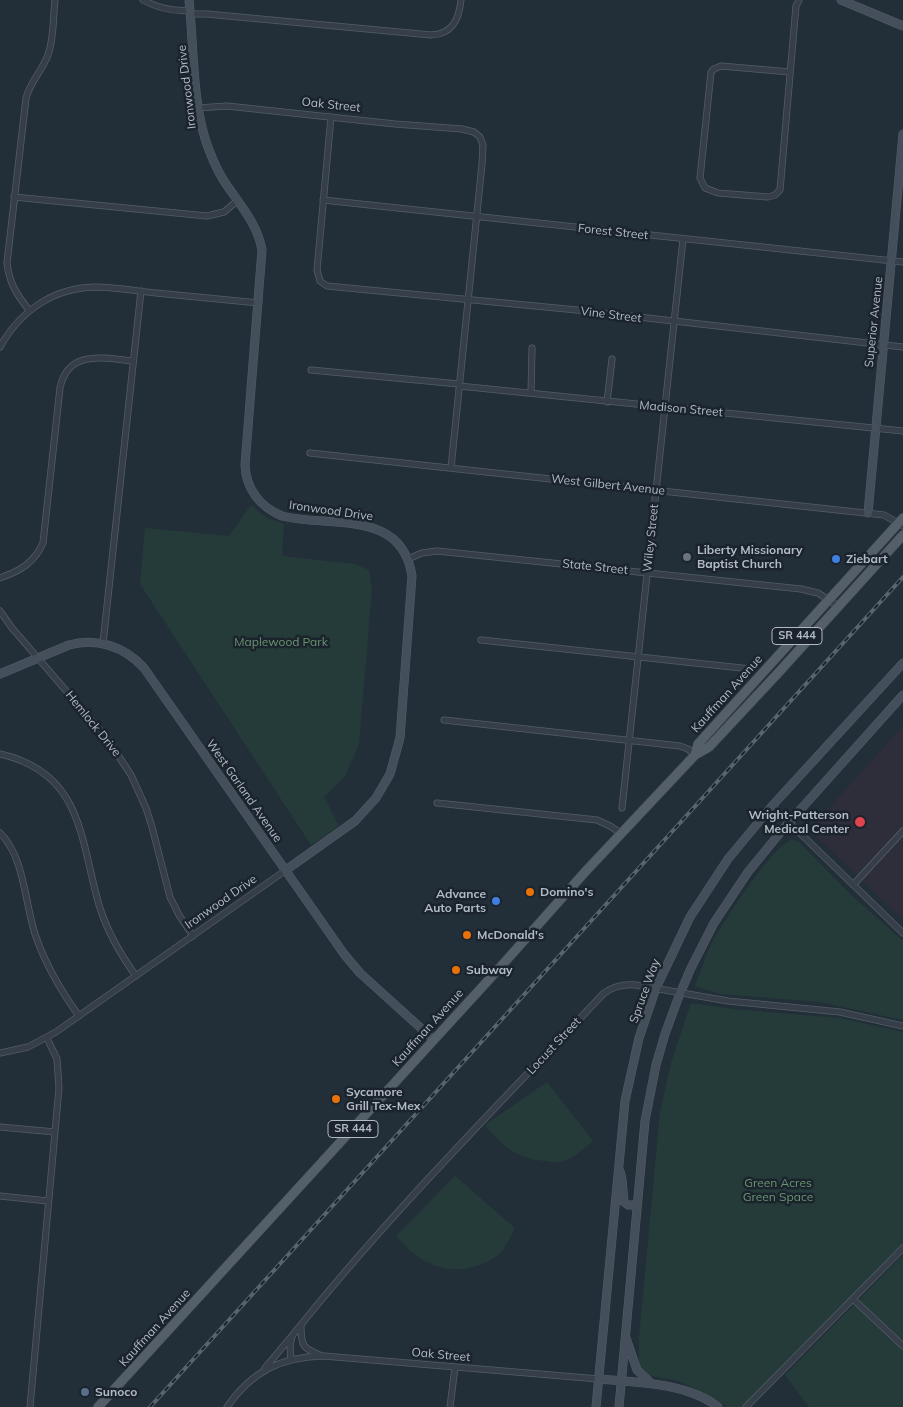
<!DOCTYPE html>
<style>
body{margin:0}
canvas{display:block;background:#222e38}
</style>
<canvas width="903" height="1407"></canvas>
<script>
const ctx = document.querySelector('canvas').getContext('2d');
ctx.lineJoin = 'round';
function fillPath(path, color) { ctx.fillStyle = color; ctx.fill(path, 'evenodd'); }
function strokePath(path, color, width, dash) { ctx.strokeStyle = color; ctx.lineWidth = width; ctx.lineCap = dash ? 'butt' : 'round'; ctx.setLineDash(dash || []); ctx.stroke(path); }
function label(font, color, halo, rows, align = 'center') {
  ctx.font = font + ' Mulish,sans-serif'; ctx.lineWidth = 5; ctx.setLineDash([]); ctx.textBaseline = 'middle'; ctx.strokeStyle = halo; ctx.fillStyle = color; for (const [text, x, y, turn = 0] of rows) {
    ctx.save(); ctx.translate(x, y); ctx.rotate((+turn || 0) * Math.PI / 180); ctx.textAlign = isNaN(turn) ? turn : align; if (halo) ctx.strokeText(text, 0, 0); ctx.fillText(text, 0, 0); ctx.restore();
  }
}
fillPath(new Path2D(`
 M 903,726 L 903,920 L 816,836 L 815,826 L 819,819 Z`), '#2e2d3a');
fillPath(new Path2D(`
 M 251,505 L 267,518 L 284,524 L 282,556 L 355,564 L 369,570 L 372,589 L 359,744 L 345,776 L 324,797 L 339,826 L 311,845 L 140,584 L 145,528 L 229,536 Z
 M 792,840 L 798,841 L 851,895 L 903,941 L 903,1020 L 820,1002 L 720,994 L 695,986 C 701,972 705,956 712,943 C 723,923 773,844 792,840 Z
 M 691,1003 L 733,1009 L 840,1018 L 903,1032 L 903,1243 L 742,1407 L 727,1407 L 715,1399 L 679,1381 L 646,1375 L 641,1371 L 639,1365 L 639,1338 L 660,1112 L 671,1063 Z
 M 547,1082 L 593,1141 C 584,1149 573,1158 561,1162 C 556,1163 550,1162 546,1161 C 517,1159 502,1146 485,1125 Z
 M 455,1176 L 515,1228 C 510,1236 506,1248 499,1254 C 475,1274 440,1274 416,1255 C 408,1250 402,1242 396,1236 Z
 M 903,1255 L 903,1407 L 809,1407 L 785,1375 Z`), '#253b3a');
const street = new Path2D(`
 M 143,0 C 158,8 172,12 190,10
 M 190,14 L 207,14 L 431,35 C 452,34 459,20 461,0
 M 790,72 L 721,66 L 714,69 L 711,72 L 700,178 L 705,188 L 718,193 L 768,197 L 775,195 L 780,190 L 796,6 L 799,0
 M 198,108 L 227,106 L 395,124 L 462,129 L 474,132 L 480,137 L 483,145 L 482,164 L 451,468
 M 331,117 L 317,270 L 320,281 L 327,286 L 577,310 L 903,347
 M 14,197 L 207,216 L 224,212 L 238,200
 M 323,200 L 903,262
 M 29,310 C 17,295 9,283 7,263 L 26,98 C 30,82 42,71 48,55 C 54,38 53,18 55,0
 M 0,347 C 20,311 53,288 95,287 C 115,287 136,291 156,293 C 190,296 225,300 259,303
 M 311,370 L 459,384
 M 459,386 L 903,431
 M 531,393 L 532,348
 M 607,402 L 612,359
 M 310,453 L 884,515 L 903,526
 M 408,559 L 422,553 L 437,551 L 801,589 L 818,593 L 838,606
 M 0,578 C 20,571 34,563 43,543 L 60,388 C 68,349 104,358 133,361
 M 0,611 L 12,628 L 106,737 L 131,775 L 146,808 L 152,827 L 170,897 L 179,915 L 193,936
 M 481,640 L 751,669
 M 103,643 L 141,291
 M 444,720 L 680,746 L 688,749 L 695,755
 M 0,754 C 83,773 80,839 99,905 C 107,931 120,954 136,976
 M 437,803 L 597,820 L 610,826 L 622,834
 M 772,806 L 903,933
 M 622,808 L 683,239
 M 0,833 C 24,856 25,903 35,934 C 45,964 61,991 79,1016
 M 853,885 L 903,831
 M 0,1053 L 28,1047 L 56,1032 L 286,870
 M 0,1127 L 55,1132
 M 0,1196 L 48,1201
 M 853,1299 L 903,1346
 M 301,1326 C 301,1347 303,1348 322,1356
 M 291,1359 L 290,1346 L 292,1336 C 388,1215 498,1106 603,994 C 613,986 623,984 636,985 L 728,1001 L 840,1012 L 903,1026
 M 265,1368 L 291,1337
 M 30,1407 L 59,1088 L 57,1059 L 47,1038
 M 227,1407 C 252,1371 281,1357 324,1356 L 599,1379
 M 450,1407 L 455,1367
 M 746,1407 L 903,1248`);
const secondary = new Path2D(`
 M 189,0 C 194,47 192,107 209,150 C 214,163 220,176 228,187 C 242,207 258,226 262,250 L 245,465 C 246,489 260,507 282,516 C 329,528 402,508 412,576 L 400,738 L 390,774 L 376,798 L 355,821 L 286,870
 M 841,0 L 903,26
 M 868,513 L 903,134
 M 0,674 L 69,645 C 97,637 125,647 144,668 L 344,954 L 360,973 L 434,1040
 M 620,1171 L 622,1179 L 624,1202 L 628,1205 L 637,1205
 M 626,1338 L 637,1370 L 651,1383
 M 599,1379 C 636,1382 688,1383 718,1407
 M 596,1407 L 625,1101 L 639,1038 L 656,988 L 690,917 L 728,859 L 772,806 L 903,663
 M 619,1407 L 645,1121 L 656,1065 L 665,1034 L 679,996 L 691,968 L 714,923 L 748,872 L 784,828 L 903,695`);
const primary = new Path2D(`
 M 695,755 L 698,744 L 903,518
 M 98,1407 L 495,973 L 585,872 L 695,755 L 709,747 L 779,672 L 903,535`);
strokePath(street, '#545d66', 7);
strokePath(secondary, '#545d66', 9);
strokePath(primary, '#424b55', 10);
strokePath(street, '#363f49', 5.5);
strokePath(secondary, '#444f5b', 8);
strokePath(primary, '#545f69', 9);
const rail = new Path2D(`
 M 150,1407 L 903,577`);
strokePath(rail, '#586470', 4);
strokePath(rail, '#1b242d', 2, [5.5]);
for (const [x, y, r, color] of [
 [687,557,5,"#6b7280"],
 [836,559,5,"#3f7fe0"],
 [860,822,6,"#e0444e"],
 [530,892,5,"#e8710a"],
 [496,901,5,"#3f7fe0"],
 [467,935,5,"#e8710a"],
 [456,970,5,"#e8710a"],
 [336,1099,5,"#e8710a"],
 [85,1392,5,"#5c6f8a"]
]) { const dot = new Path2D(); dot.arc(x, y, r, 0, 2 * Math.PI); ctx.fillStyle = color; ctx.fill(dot); strokePath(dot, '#1b242d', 2); }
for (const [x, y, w] of [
 [797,636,50],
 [353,1129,50]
]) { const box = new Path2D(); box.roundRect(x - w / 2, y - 8.5, w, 17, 4); ctx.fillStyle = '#1b242d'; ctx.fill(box); strokePath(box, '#b1bac5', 1); }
label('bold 11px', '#b1bac5', null, [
 ["SR 444",797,636],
 ["SR 444",353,1129]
]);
label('12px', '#b1bac5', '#1b242d', [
 ["Ironwood Drive",187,87,-97],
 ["Oak Street",331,105,6],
 ["Forest Street",613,232,6],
 ["Vine Street",611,315,7],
 ["Superior Avenue",874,322,-84],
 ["Madison Street",681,409,5],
 ["West Gilbert Avenue",608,485,6],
 ["Ironwood Drive",331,511,8],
 ["Wiley Street",651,538,-84],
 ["State Street",595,567,6],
 ["Kauffman Avenue",727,694,-48],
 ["Hemlock Drive",93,724,51],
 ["West Garland Avenue",244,791,55],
 ["Ironwood Drive",221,902,-35],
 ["Spruce Way",645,991,-70],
 ["Kauffman Avenue",428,1028,-48],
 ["Locust Street",554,1046,-47],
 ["Kauffman Avenue",155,1328,-48],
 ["Oak Street",441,1355,5]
]);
label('bold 12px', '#b1bac5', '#1b242d', [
 ["Liberty Missionary",697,550],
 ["Baptist Church",697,564],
 ["Ziebart",846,559],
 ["Wright-Patterson",849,815,"right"],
 ["Medical Center",849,829,"right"],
 ["Domino's",540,892],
 ["Advance",486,894,"right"],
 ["Auto Parts",486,908,"right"],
 ["McDonald's",477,935],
 ["Subway",466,970],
 ["Sycamore",346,1092],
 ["Grill Tex-Mex",346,1106],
 ["Sunoco",95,1392]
], 'left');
label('12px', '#69946f', '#1b242d', [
 ["Maplewood Park",281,642],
 ["Green Acres",778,1183],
 ["Green Space",778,1197]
]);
</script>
